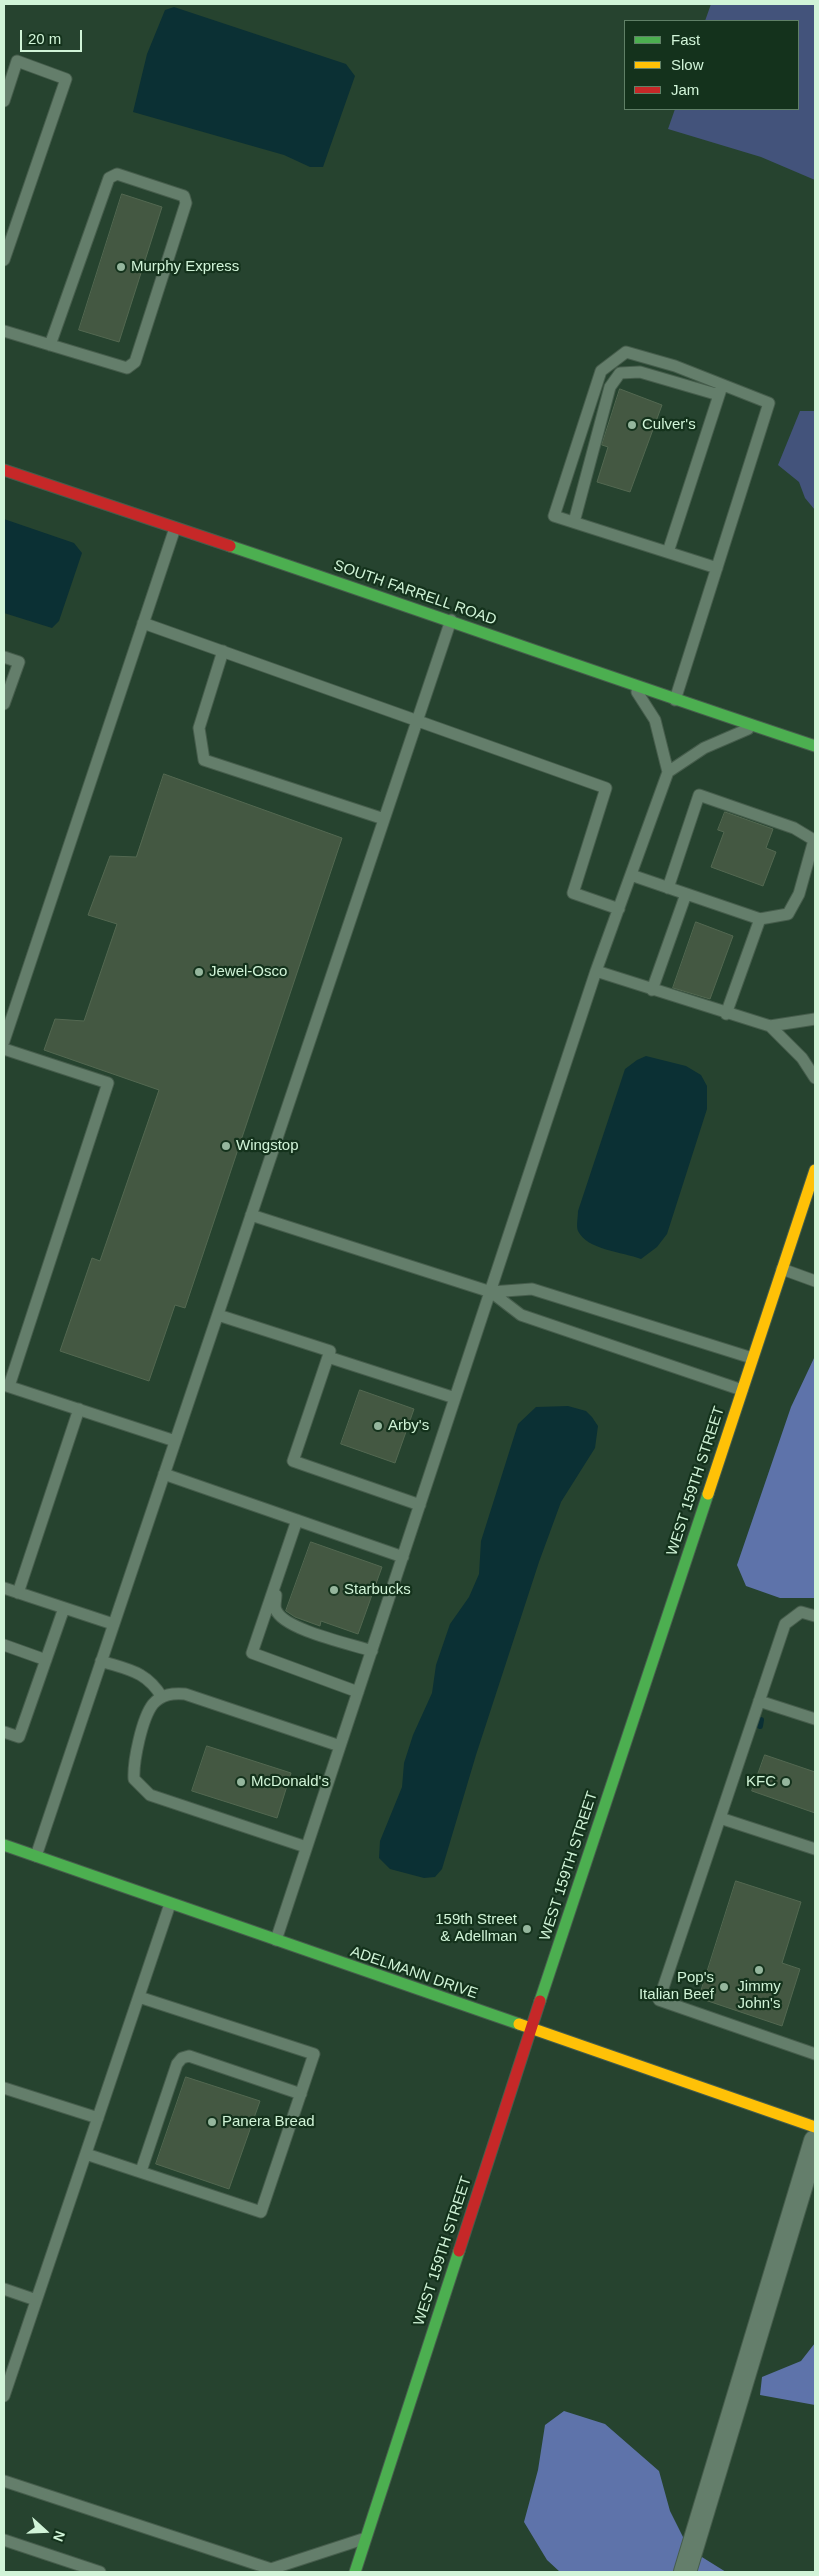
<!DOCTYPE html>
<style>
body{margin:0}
#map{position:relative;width:819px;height:2576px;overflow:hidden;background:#26432f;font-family:Helvetica,sans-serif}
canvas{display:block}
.frame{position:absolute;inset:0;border:5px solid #d1f4d8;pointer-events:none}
.legend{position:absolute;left:624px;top:20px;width:175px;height:90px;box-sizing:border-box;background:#14321c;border:1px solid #608067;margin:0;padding:6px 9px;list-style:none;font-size:15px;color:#d1f4d8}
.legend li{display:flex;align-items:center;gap:10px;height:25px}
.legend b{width:25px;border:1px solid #608067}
.north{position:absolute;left:20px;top:2506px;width:50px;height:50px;-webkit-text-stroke:4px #14321c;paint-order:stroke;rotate:110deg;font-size:14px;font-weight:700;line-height:20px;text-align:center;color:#d1f4d8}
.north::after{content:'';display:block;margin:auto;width:18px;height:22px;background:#d1f4d8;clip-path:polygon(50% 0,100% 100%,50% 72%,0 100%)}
.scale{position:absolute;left:20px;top:30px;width:62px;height:22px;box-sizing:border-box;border:2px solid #d1f4d8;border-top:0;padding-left:6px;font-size:15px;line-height:18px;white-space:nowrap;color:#d1f4d8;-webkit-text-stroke:4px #14321c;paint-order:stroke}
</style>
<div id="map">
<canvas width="819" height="2576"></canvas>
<div class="frame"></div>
<ul class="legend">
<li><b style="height:6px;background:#4caf50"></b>Fast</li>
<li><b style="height:6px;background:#ffc107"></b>Slow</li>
<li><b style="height:6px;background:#c62828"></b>Jam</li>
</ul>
<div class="north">N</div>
<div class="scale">20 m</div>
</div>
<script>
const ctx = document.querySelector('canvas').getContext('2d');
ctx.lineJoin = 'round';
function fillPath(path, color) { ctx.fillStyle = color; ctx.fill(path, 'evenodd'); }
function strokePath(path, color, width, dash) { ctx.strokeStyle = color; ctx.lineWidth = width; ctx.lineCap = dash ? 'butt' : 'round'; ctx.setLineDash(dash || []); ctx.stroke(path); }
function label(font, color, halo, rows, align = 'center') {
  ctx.font = font + ' Helvetica,sans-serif'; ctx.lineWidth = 4.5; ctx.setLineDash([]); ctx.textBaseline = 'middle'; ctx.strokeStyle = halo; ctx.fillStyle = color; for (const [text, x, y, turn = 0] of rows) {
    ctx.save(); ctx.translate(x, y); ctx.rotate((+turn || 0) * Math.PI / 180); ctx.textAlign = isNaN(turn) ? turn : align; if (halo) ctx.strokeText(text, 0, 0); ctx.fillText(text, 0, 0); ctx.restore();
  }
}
fillPath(new Path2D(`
 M 711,4 L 815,4 L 815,180 L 761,157 L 668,129 L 675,109 L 798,109 L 798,21 L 705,21 Z
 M 800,411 L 815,411 L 815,510 L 805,498 L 799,482 L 778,465 Z`), '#43537b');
fillPath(new Path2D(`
 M 815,1356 L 815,1598 L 780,1598 L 746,1586 L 737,1565 L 791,1407 Z
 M 815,2343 L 815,2405 L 760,2395 L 762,2377 L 801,2361 Z
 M 564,2411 L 605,2424 L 659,2471 L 670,2511 L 689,2549 L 726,2572 L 560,2572 L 547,2560 L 524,2522 L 538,2470 L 545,2425 Z`), '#5e73aa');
fillPath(new Path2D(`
 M 174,7 L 346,64 L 355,76 L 323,167 L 310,167 L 284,155 L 133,112 L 147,54 L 165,10 Z
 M 4,519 L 74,543 L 82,553 L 59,621 L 52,628 L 4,613 Z
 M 646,1056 L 686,1066 L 701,1075 L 707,1086 L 707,1109 L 667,1234 L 657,1247 L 641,1259 C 623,1252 587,1250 578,1231 C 576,1226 578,1217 578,1211 L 625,1069 L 637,1060 Z
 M 568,1406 L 586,1411 L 592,1417 L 598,1426 L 595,1448 L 561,1502 L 539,1562 L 476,1755 L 442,1869 L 435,1877 L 424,1878 L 390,1869 L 379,1858 L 380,1841 L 402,1787 L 404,1763 L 413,1735 L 432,1693 L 436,1665 L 450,1624 L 469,1597 L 479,1574 L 481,1541 L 518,1424 L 536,1407 Z`), '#0b3034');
strokePath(new Path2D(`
 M 760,1726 L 761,1720`), '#0b3034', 6);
const building = new Path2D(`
 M 122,194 L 162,207 L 119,342 L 79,330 Z
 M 620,389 L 662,405 L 630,492 L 597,482 L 608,447 L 602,445 Z
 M 164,774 L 342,838 L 185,1308 L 175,1305 L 149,1381 L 60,1351 L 92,1258 L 100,1261 L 159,1090 L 44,1050 L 55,1019 L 84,1021 L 117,924 L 88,915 L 110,856 L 136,857 Z
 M 725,812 L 773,829 L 766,848 L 776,852 L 763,886 L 711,867 L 724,832 L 718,830 Z
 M 696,922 L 733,936 L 710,999 L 673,988 Z
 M 360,1390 L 414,1409 L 395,1463 L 341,1444 Z
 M 311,1542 L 382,1567 L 358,1634 L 321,1621 L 320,1626 L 295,1617 L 286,1611 Z
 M 207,1746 L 291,1773 L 277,1818 L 192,1791 Z
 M 765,1755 L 815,1772 L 815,1813 L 752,1791 Z
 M 736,1881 L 801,1902 L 782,1963 L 800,1969 L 782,2026 L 699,1998 Z
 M 186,2077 L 260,2101 L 229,2189 L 156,2164 Z`);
fillPath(building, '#445842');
strokePath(building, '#536851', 1);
const lane = new Path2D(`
 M 4,101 L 17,61 L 66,79 L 4,260
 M 4,331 L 127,368 L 135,362 L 186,203 L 184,196 L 117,174 L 109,178 L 50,345
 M 574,522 L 610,387 L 620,373 L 640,372 L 719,395
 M 668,552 L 721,389
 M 143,623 L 606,788 L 573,893 L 619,909
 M 223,651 L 199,728 L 204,760 L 384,819
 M 4,657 L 19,662 L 4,704
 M 675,700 L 769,403 L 675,366 L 626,352 L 601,371 L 554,516 L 717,568
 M 668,772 L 704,748 L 748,729
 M 631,875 L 760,919 L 726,1014
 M 668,888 L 699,795 L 794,828 L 814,840 L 799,894 L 788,914 L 760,919
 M 596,971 L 770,1026 L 815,1019
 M 652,990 L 686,894
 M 770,1026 L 802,1058 L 815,1078
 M 4,1041 L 175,528
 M 4,1049 L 108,1083 L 9,1386
 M 251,1215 L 491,1292 L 521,1315 L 742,1390
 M 782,1269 L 815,1281
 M 491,1292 L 532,1289 L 752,1358
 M 218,1315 L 330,1351 L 293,1461 L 420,1505
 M 328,1357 L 455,1398
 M 4,1385 L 175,1441
 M 164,1474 L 403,1557
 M 297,1520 L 252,1653 L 358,1692
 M 4,1588 L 113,1624
 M 18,1593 L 79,1409
 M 276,1595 C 276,1600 274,1606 276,1610 C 284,1630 351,1644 372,1651
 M 815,1616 L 801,1612 L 785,1624 L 659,2000 L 815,2054
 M 4,1645 L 46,1660
 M 101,1661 C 129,1670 146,1671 162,1697
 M 759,1701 L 815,1719
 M 4,1732 L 19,1737 L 64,1608
 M 720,1818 L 815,1849
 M 306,1847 L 150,1795 L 134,1779 C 133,1761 142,1718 153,1704 C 162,1694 173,1693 185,1694 L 340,1746
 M 36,1856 L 451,620
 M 276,1940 L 596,971 L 668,772 L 655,720 L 637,692
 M 4,2088 L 98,2118
 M 86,2154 L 261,2212 L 314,2054 L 139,1997
 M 141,2171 L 177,2064 L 182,2058 L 189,2056 L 301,2094
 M 4,2289 L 36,2300
 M 4,2396 L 170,1904
 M 4,2481 L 271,2569 L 363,2539
 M 4,2540 L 100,2572`);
const street = new Path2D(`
 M 685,2572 L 815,2141`);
const fast = new Path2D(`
 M 230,546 C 426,612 619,681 815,746
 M 4,1845 L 519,2024
 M 540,2001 L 708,1494
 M 355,2572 L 459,2251`);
const slow = new Path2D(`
 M 708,1494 L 815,1170
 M 519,2024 L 815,2127`);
const jam = new Path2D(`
 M 4,470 L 230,546
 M 459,2251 L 540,2001`);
strokePath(lane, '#465d4c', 13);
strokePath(street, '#465d4c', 24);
strokePath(fast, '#465d4c', 13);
strokePath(slow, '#465d4c', 13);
strokePath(jam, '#465d4c', 13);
strokePath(lane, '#647e6b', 11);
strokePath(street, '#647e6b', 22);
strokePath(fast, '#4caf50', 11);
strokePath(slow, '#ffc107', 11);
strokePath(jam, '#c62828', 11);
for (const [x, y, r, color] of [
 [121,267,5,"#95b69d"],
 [632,425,5,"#95b69d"],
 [199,972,5,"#95b69d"],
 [226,1146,5,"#95b69d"],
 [378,1426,5,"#95b69d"],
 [334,1590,5,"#95b69d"],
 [241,1782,5,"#95b69d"],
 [786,1782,5,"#95b69d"],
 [527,1929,5,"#95b69d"],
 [759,1970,5,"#95b69d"],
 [724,1987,5,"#95b69d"],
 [212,2122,5,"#95b69d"]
]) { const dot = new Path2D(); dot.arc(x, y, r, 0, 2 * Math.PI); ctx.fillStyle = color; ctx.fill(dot); strokePath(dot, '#14321c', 2); }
label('15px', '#d1f4d8', '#14321c', [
 ["Murphy Express",131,267],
 ["Culver's",642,425],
 ["Jewel-Osco",209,972],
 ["Wingstop",236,1146],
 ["Arby's",388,1426],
 ["Starbucks",344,1590],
 ["McDonald's",251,1782],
 ["KFC",776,1782,"right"],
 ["159th Street",517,1920,"right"],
 ["& Adellman",517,1937,"right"],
 ["Pop's",714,1978,"right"],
 ["Italian Beef",714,1995,"right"],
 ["Jimmy",759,1987,"center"],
 ["John's",759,2004,"center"],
 ["Panera Bread",222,2122]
], 'left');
label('15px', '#d1f4d8', '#14321c', [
 ["SOUTH FARRELL ROAD",415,593,19],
 ["WEST 159TH STREET",696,1481,-72],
 ["WEST 159TH STREET",569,1866,-72],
 ["ADELMANN DRIVE",414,1973,19],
 ["WEST 159TH STREET",443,2251,-72]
]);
</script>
